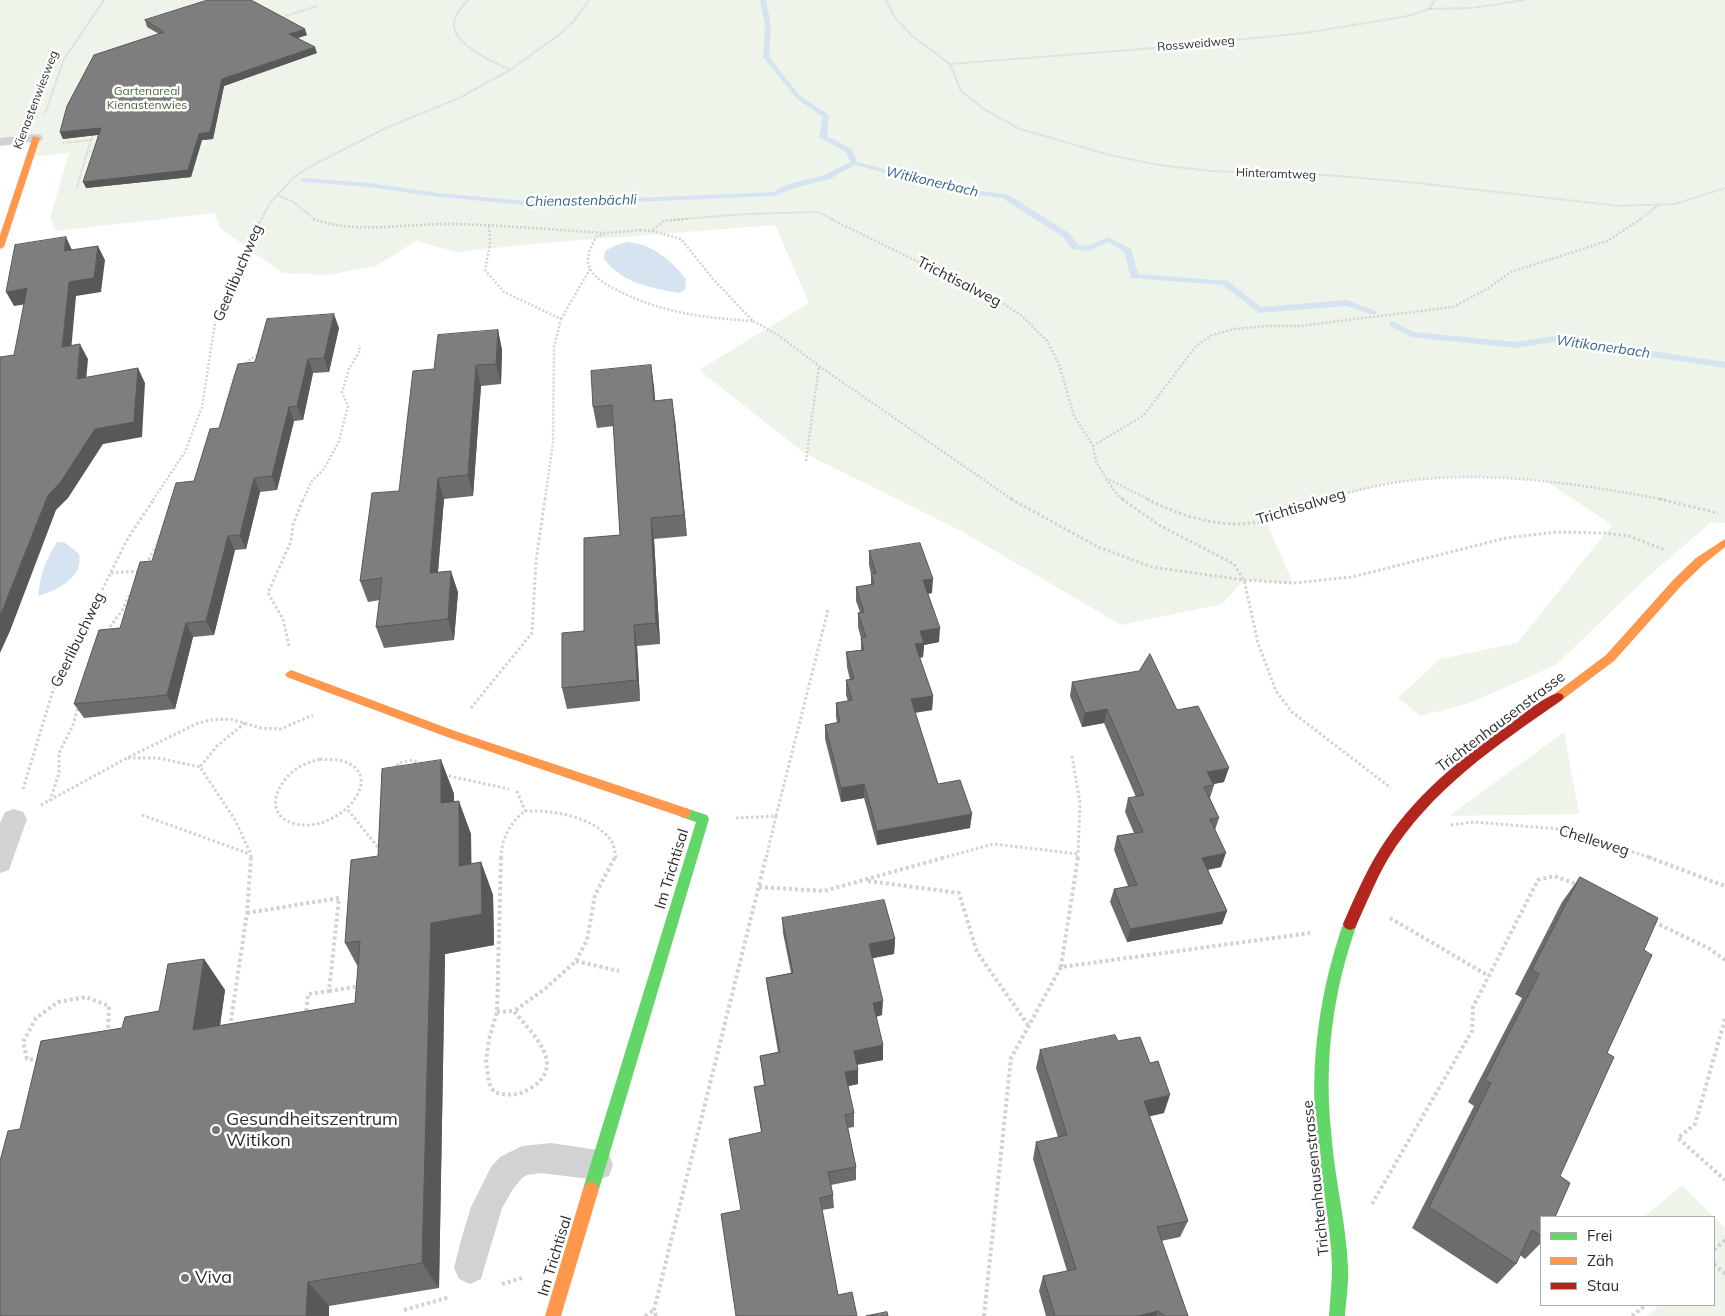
<!DOCTYPE html>
<meta charset="utf-8">
<style>
body{margin:0}
#map{position:relative;width:1725px;height:1316px;overflow:hidden;background:#fff;font-family:Mulish,sans-serif}
canvas{display:block}
.legend{position:absolute;left:1540px;top:1216px;width:175px;height:90px;box-sizing:border-box;background:#fff;border:1px solid #ababab;margin:0;padding:6px 9px;list-style:none;font-size:15px;color:#2d2d2d}
.legend li{display:flex;align-items:center;gap:10px;height:25px}
.legend b{width:25px;border:1px solid #ababab}
</style>
<div id="map">
<canvas width="1725" height="1316"></canvas>
<ul class="legend">
<li><b style="height:6px;background:#63d668"></b>Frei</li>
<li><b style="height:6px;background:#ff974d"></b>Zäh</li>
<li><b style="height:6px;background:#b3261e"></b>Stau</li>
</ul>
</div>
<script>
const ctx = document.querySelector('canvas').getContext('2d');
ctx.lineJoin = 'round';
function fillPath(path, color) { ctx.fillStyle = color; ctx.fill(path, 'evenodd'); }
function strokePath(path, color, width, dash) { ctx.strokeStyle = color; ctx.lineWidth = width; ctx.lineCap = dash ? 'butt' : 'round'; ctx.setLineDash(dash || []); ctx.stroke(path); }
function label(font, color, halo, rows, align = 'center') {
  ctx.font = font + ' Mulish,sans-serif'; ctx.lineWidth = 5; ctx.setLineDash([]); ctx.textBaseline = 'middle'; ctx.strokeStyle = halo; ctx.fillStyle = color; for (const [text, x, y, turn = 0] of rows) {
    ctx.save(); ctx.translate(x, y); ctx.rotate((+turn || 0) * Math.PI / 180); ctx.textAlign = isNaN(turn) ? turn : align; if (halo) ctx.strokeText(text, 0, 0); ctx.fillText(text, 0, 0); ctx.restore();
  }
}
fillPath(new Path2D(`
 M 0,0 L 1725,0 L 1725,523 L 1711,522 L 1641,583 L 1556,665 L 1469,703 L 1421,716 L 1398,698 L 1440,659 L 1517,643 L 1612,525 L 1544,480 L 1484,476 L 1432,477 L 1388,483 L 1334,497 L 1266,521 L 1293,583 L 1244,580 L 1222,604 L 1121,625 L 963,532 L 804,453 L 699,370 L 809,303 L 775,225 L 533,244 L 457,252 L 416,241 L 376,266 L 328,275 L 282,273 L 220,228 L 215,213 L 56,231 L 50,218 L 69,153 L 29,157 L 36,138 L 0,142 Z
 M 1564,732 L 1579,814 L 1449,816 Z
 M 1682,1185 L 1725,1228 L 1725,1316 L 1646,1316 L 1660,1305 L 1714,1305 L 1714,1217 L 1644,1217 Z`), '#eef4ea');
fillPath(new Path2D(`
 M 628,242 C 652,244 672,261 686,279 L 685,290 L 679,293 C 651,288 622,283 604,259 L 605,251 L 616,245 Z
 M 57,542 L 64,542 L 79,554 C 84,578 57,590 38,596 C 40,575 46,559 57,542 Z`), '#d6e4f2');
fillPath(new Path2D(`
 M 760,0 L 766,0 L 771,25 L 769,57 L 800,96 L 829,115 L 827,136 L 852,149 L 857,162 L 961,189 L 1007,194 L 1069,233 L 1078,245 L 1088,246 L 1108,237 L 1131,249 L 1138,274 L 1228,281 L 1261,307 L 1347,300 L 1378,312 L 1374,315 L 1346,306 L 1259,313 L 1223,285 L 1131,278 L 1124,252 L 1108,242 L 1089,251 L 1072,249 L 1063,237 L 1002,198 L 961,193 L 855,165 L 830,179 L 794,188 L 775,196 L 537,206 L 439,197 L 369,187 L 304,182 L 300,180 L 304,178 L 369,183 L 439,193 L 537,202 L 774,192 L 788,184 L 824,175 L 850,162 L 846,152 L 819,137 L 823,117 L 796,98 L 763,57 L 765,25 Z
 M 1393,321 L 1413,332 L 1517,342 L 1553,336 L 1725,362 L 1725,368 L 1553,342 L 1517,348 L 1411,337 L 1390,326 L 1390,322 Z`), '#d6e4f2');
strokePath(new Path2D(`
 M 468,0 C 462,7 455,14 454,24 C 454,46 493,61 510,70
 M 886,0 L 894,16 L 911,35 L 950,64 L 961,91 L 984,109 L 1020,129 L 1110,155 L 1159,165 L 1211,171 L 1327,175 L 1418,183 L 1619,206 L 1675,204 L 1725,188
 M 1429,9 L 1472,8 L 1525,0
 M 280,18 L 317,6
 M 950,64 L 1155,48 L 1305,33 L 1408,16 L 1429,9 L 1435,0
 M 45,114 L 64,59 L 104,0
 M 63,143 L 91,140 L 94,132
 M 87,152 L 97,151
 M 77,187 L 91,140
 M 278,195 L 293,202 L 316,220
 M 261,220 L 270,203 L 294,177 L 311,166 L 386,128 L 459,98 L 510,70 L 560,34 L 573,22 L 589,0
 M 671,220 L 746,214 L 818,212 L 834,220
 M 1639,220 L 1657,206`), '#d2d2d2', 2, [1, 1]);
strokePath(new Path2D(`
 M 313,219 C 358,235 406,223 453,224 C 503,225 554,230 605,233
 M 831,219 L 1004,304 L 1022,316 L 1047,341 L 1059,364 L 1074,416 L 1093,446 L 1096,461 L 1106,478 L 1150,500
 M 489,226 L 490,244 L 485,270 L 504,292 L 561,319 L 554,347 L 553,443 L 545,500
 M 640,230 L 652,231 L 681,239 L 713,279 L 753,321 C 707,318 668,314 625,294 C 613,288 598,282 591,270 C 584,259 591,247 596,237 L 607,233 Z
 M 653,230 L 663,221 L 687,219
 M 561,319 L 590,269
 M 753,321 L 778,335 L 819,366 L 1013,500
 M 242,365 L 260,353
 M 225,408 L 235,373
 M 1093,446 L 1144,415 L 1196,346 L 1212,335 L 1235,329 L 1266,326 L 1299,326 L 1453,307 L 1487,289 L 1511,272 L 1607,241 L 1641,219
 M 806,461 L 819,366
 M 1106,479 L 1118,496 L 1124,500
 M 153,500 L 185,452 L 202,407 L 215,323 L 252,236 L 261,219
 M 303,500 L 311,482 L 324,469 L 339,441 L 348,406 L 342,392 L 349,369 L 360,351 L 359,345
 M 1325,500 C 1438,461 1552,479 1666,500`), '#d2d2d2', 2.5, [2, 2]);
strokePath(new Path2D(`
 M 1011,499 L 1098,547 L 1152,567 L 1244,580 L 1293,583 L 1352,577 L 1506,538 L 1557,532 L 1604,533 L 1629,536 L 1665,550
 M 1122,499 L 1159,525 L 1234,564 L 1244,580 L 1258,643 L 1276,691 L 1292,712 L 1391,788
 M 1147,499 C 1182,517 1227,531 1266,520 C 1287,515 1308,506 1329,499
 M 1659,499 L 1718,513
 M 146,564 L 157,545 L 170,506
 M 111,573 L 141,571
 M 107,631 L 123,609 L 131,592
 M 289,646 L 283,619 L 268,593 L 291,541 L 293,525 L 303,499
 M 471,708 L 532,633 L 536,561 L 545,499
 M 245,723 L 217,746 L 200,767 L 235,820 L 251,854 L 251,858
 M 1072,756 L 1080,803 L 1078,854
 M 128,758 L 158,758 L 200,767
 M 320,759 C 327,760 336,759 343,761 C 389,776 338,834 296,824 C 265,817 274,788 292,772 C 300,765 310,762 320,759 Z
 M 397,771 L 398,763 L 413,760 L 423,766
 M 444,775 L 509,789
 M 23,789 L 55,684 L 128,538 L 154,499
 M 517,791 L 525,811
 M 50,801 L 59,773 L 59,753 L 73,725 L 78,707
 M 41,805 L 127,758 L 196,724 L 210,720 L 230,719 L 261,728 L 281,729 L 313,715
 M 348,810 L 381,851
 M 525,811 C 552,810 591,816 609,838 C 614,842 614,850 616,856 L 615,858
 M 142,815 L 250,854
 M 776,816 L 828,610
 M 736,818 L 776,816 L 766,858
 M 1451,825 L 1474,822 L 1559,829 L 1652,858
 M 501,858 C 501,840 510,822 525,811
 M 942,858 L 994,844 L 1078,854 L 1077,858`), '#d2d2d2', 3, [2.5, 2.5]);
strokePath(new Path2D(`
 M 501,857 L 497,1012 L 489,1039 L 486,1062 L 489,1083 L 494,1092 C 508,1096 518,1096 531,1088 C 568,1064 531,1033 514,1011 L 546,988 L 576,961 L 587,940 L 595,895 L 615,857
 M 1648,857 L 1725,886
 M 868,881 L 959,893 L 977,952 L 1028,1025
 M 759,887 L 824,891 L 946,857
 M 247,913 L 339,898 L 329,991 L 308,994 L 306,1014
 M 1390,918 L 1489,976
 M 1654,922 L 1710,949 L 1725,960
 M 576,961 L 619,971
 M 1061,967 L 1078,857
 M 329,991 L 361,986
 M 497,1012 L 514,1011
 M 1725,1019 L 1695,1124 L 1678,1138 L 1725,1180
 M 230,1027 L 247,913 L 251,857
 M 39,1060 L 27,1059 L 23,1042 L 36,1018 L 58,1002 L 86,997 L 109,1006 L 108,1033
 M 1372,1204 L 1472,1031 L 1473,1007 L 1538,880 L 1554,876 L 1579,885
 M 1714,1250 L 1725,1240
 M 1714,1264 L 1725,1274
 M 502,1284 L 522,1278
 M 404,1310 L 450,1297
 M 645,1316 L 654,1310
 M 656,1316 L 654,1310 L 766,857
 M 984,1316 L 1011,1058 L 1061,967 L 1310,933
 M 1632,1316 L 1646,1305`), '#d2d2d2', 4, [3, 3]);
fillPath(new Path2D(`
 M 36,134 L 41,135 L 43,138 L 41,141 L 0,146 L 0,138 Z
 M 14,809 L 23,812 L 27,819 L 9,870 L 0,873 L 0,823 L 5,812 Z
 M 551,1143 L 598,1150 L 609,1154 L 613,1165 L 609,1176 L 598,1180 L 541,1173 L 527,1175 L 522,1178 L 513,1189 L 502,1208 L 481,1279 L 470,1284 L 459,1279 L 454,1268 L 461,1240 L 471,1207 L 491,1167 L 500,1157 L 522,1146 Z`), '#d2d2d2');
fillPath(new Path2D(`
 M 685,808 L 707,815 L 709,819 L 599,1189 L 596,1194 L 591,1197 L 586,1194 L 583,1189 L 696,822 L 681,817 L 679,813 L 681,809 Z
 M 1350,918 L 1355,920 L 1357,924 C 1333,991 1324,1060 1331,1130 C 1334,1176 1346,1221 1348,1267 C 1349,1283 1346,1300 1345,1316 L 1329,1316 C 1330,1300 1332,1283 1332,1267 C 1331,1221 1319,1176 1316,1130 C 1310,1060 1320,991 1343,924 L 1345,920 Z`), '#63d668');
fillPath(new Path2D(`
 M 33,136 L 40,138 L 4,247 L 0,249 L 0,235 Z
 M 1725,539 L 1725,547 L 1704,564 L 1682,585 L 1614,661 L 1562,700 L 1554,700 L 1552,697 L 1554,694 L 1606,655 L 1674,579 L 1696,558 Z
 M 291,670 L 455,731 L 689,809 L 691,813 L 689,817 L 685,818 L 447,737 L 287,677 L 285,674 Z
 M 591,1181 L 596,1184 L 599,1189 L 561,1316 L 545,1316 L 583,1189 L 586,1184 Z`), '#ff974d');
fillPath(new Path2D(`
 M 1558,693 L 1562,694 L 1564,697 L 1562,700 C 1497,745 1430,790 1388,859 C 1375,881 1366,905 1355,928 L 1350,930 L 1345,928 L 1343,924 C 1354,899 1365,873 1380,849 C 1413,797 1460,758 1510,724 C 1524,714 1543,697 1558,693 Z`), '#b3261e');
fillPath(new Path2D(`
 M 145,20 L 307,35 L 298,38 L 317,53 L 224,86 L 213,139 L 202,140 L 191,177 L 86,188 L 98,135 L 63,139 L 60,132 L 159,34 L 147,27 Z
 M 339,328 L 329,372 L 313,373 L 303,420 L 294,421 L 277,490 L 260,492 L 246,549 L 235,550 L 214,635 L 193,637 L 175,709 L 84,718 L 74,704 L 120,628 L 152,561 L 194,481 L 219,428 L 255,362 Z
 M 498,330 L 502,350 L 501,384 L 481,386 L 473,496 L 444,499 L 438,572 L 458,592 L 454,640 L 384,648 L 376,627 L 380,600 L 368,602 L 360,581 L 399,491 L 434,369 Z
 M 651,365 L 655,401 L 675,420 L 687,536 L 654,539 L 660,644 L 637,646 L 640,701 L 567,709 L 562,688 L 620,535 L 614,426 L 597,428 L 593,407 Z
 M 869,551 L 932,593 L 928,594 L 939,642 L 924,645 L 923,657 L 919,658 L 933,696 L 932,710 L 915,713 L 938,784 L 970,828 L 877,845 L 864,798 L 841,802 L 825,739 L 825,725 L 837,723 L 836,717 L 836,703 L 848,701 L 846,695 L 846,680 L 850,680 L 847,667 L 846,652 L 861,650 L 861,638 L 858,627 L 858,613 L 860,612 L 856,601 L 856,587 L 871,585 L 871,574 L 869,565 Z
 M 1072,682 L 1177,710 L 1224,782 L 1213,784 L 1214,785 L 1210,798 L 1219,818 L 1215,830 L 1221,867 L 1208,870 L 1227,911 L 1222,924 L 1127,942 L 1110,902 L 1114,889 L 1128,886 L 1114,850 L 1117,836 L 1134,833 L 1125,812 L 1128,798 L 1136,797 L 1104,723 L 1082,727 L 1070,696 Z
 M 441,760 L 454,794 L 454,802 L 471,834 L 471,864 L 481,862 L 493,895 L 494,945 L 445,954 L 439,1288 L 329,1306 L 329,1316 L 0,1316 L 20,1129 L 122,1028 L 159,1011 L 204,959 L 225,990 L 220,1026 L 355,1003 L 358,967 L 345,943 L 378,856 Z
 M 1580,877 L 1644,950 L 1607,1053 L 1541,1217 L 1541,1243 L 1525,1259 L 1520,1255 L 1516,1264 L 1497,1284 L 1412,1228 L 1474,1106 L 1468,1102 L 1522,998 L 1515,994 L 1562,902 Z
 M 782,918 L 895,939 L 894,954 L 872,958 L 882,1015 L 876,1017 L 883,1045 L 883,1060 L 857,1065 L 858,1070 L 858,1084 L 848,1086 L 854,1113 L 854,1127 L 848,1128 L 856,1167 L 856,1180 L 831,1185 L 833,1195 L 834,1208 L 822,1210 L 838,1295 L 857,1316 L 741,1210 L 761,1132 L 754,1087 L 764,1085 L 760,1056 L 778,1052 L 768,993 L 766,978 L 791,973 L 783,933 Z
 M 1118,1041 L 1164,1113 L 1149,1116 L 1188,1221 L 1180,1237 L 1161,1241 L 1188,1316 L 1046,1316 L 1039,1291 L 1043,1276 L 1067,1271 L 1033,1159 L 1036,1142 L 1058,1137 L 1036,1068 L 1040,1050 Z`), '#6c6c6c');
fillPath(new Path2D(`
 M 305,29 L 307,35 L 291,40 L 289,34 Z
 M 315,47 L 317,53 L 224,86 L 213,139 L 202,140 L 191,177 L 86,188 L 83,182 L 222,79 Z
 M 101,128 L 104,134 L 63,139 L 60,132 Z
 M 66,237 L 73,252 L 64,251 Z
 M 98,246 L 105,260 L 101,292 L 76,296 L 70,362 L 62,347 L 69,282 Z
 M 27,288 L 34,303 L 14,306 L 6,292 Z
 M 334,314 L 339,328 L 329,372 L 324,358 Z
 M 498,330 L 502,350 L 501,384 L 496,364 Z
 M 80,344 L 88,359 L 85,393 L 77,379 Z
 M 308,359 L 313,373 L 303,420 L 297,406 Z
 M 476,365 L 481,386 L 473,496 L 468,475 Z
 M 651,365 L 654,386 L 657,422 L 654,401 Z
 M 138,368 L 145,383 L 142,437 L 103,444 L 68,498 L 56,510 L 10,631 L 0,653 L 0,616 L 48,495 Z
 M 672,399 L 675,420 L 687,536 L 684,515 Z
 M 289,407 L 294,421 L 277,490 L 272,476 Z
 M 254,478 L 260,492 L 246,549 L 240,535 Z
 M 438,478 L 444,499 L 436,594 L 430,573 Z
 M 651,518 L 654,539 L 660,644 L 656,623 Z
 M 228,536 L 235,550 L 214,635 L 206,621 Z
 M 451,571 L 458,592 L 454,640 L 448,619 Z
 M 933,579 L 932,593 L 922,594 L 923,580 Z
 M 186,623 L 193,637 L 175,709 L 167,695 Z
 M 634,625 L 637,646 L 640,701 L 637,680 Z
 M 940,628 L 939,642 L 924,645 L 923,657 L 914,659 L 915,644 L 920,631 Z
 M 933,696 L 932,710 L 910,713 L 911,699 Z
 M 1107,709 L 1104,723 L 1082,727 L 1085,713 Z
 M 441,760 L 454,794 L 454,836 L 441,803 Z
 M 1229,768 L 1224,782 L 1203,786 L 1207,772 Z
 M 864,784 L 864,798 L 841,802 L 841,788 Z
 M 459,801 L 471,834 L 472,898 L 459,866 Z
 M 972,814 L 970,828 L 877,845 L 877,831 Z
 M 1226,853 L 1221,867 L 1198,871 L 1202,858 Z
 M 481,862 L 493,895 L 494,945 L 445,954 L 439,1288 L 422,1263 L 431,923 Z
 M 1227,911 L 1222,924 L 1127,942 L 1130,929 Z
 M 895,939 L 894,954 L 869,959 L 869,944 Z
 M 204,959 L 225,990 L 215,1060 L 193,1030 Z
 M 883,1001 L 882,1015 L 873,1017 L 873,1003 Z
 M 883,1045 L 883,1060 L 854,1065 L 854,1051 Z
 M 858,1070 L 858,1084 L 845,1087 L 845,1072 Z
 M 1170,1095 L 1164,1113 L 1138,1119 L 1144,1101 Z
 M 308,1282 L 329,1306 L 329,1316 L 306,1316 Z
 M 1158,1311 L 1156,1316 L 1138,1316 Z`), '#585858');
const building = new Path2D(`
 M 208,0 L 251,0 L 305,29 L 289,34 L 315,47 L 222,79 L 210,132 L 199,134 L 188,170 L 83,182 L 101,128 L 60,132 L 67,106 L 94,55 L 164,32 L 145,20 Z
 M 66,237 L 64,251 L 98,246 L 94,278 L 69,282 L 62,347 L 80,344 L 77,379 L 138,368 L 134,422 L 95,429 L 60,483 L 48,495 L 0,616 L 0,357 L 14,355 L 27,288 L 6,292 L 15,245 Z
 M 334,314 L 324,358 L 308,359 L 297,406 L 289,407 L 272,476 L 254,478 L 240,535 L 228,536 L 206,621 L 186,623 L 167,695 L 74,704 L 99,630 L 120,628 L 140,562 L 152,561 L 176,483 L 194,481 L 210,429 L 219,428 L 238,364 L 255,362 L 267,319 Z
 M 498,330 L 496,364 L 476,365 L 468,475 L 438,478 L 430,573 L 451,571 L 448,619 L 376,627 L 382,578 L 360,581 L 372,493 L 399,491 L 413,371 L 434,369 L 438,335 Z
 M 651,365 L 654,401 L 672,399 L 684,515 L 651,518 L 656,623 L 634,625 L 637,680 L 562,688 L 562,633 L 584,631 L 584,538 L 620,535 L 612,405 L 593,407 L 591,371 Z
 M 920,543 L 933,579 L 923,580 L 940,628 L 920,631 L 924,643 L 915,644 L 933,696 L 911,699 L 938,784 L 960,780 L 972,814 L 877,831 L 864,784 L 841,788 L 825,725 L 840,722 L 836,703 L 852,700 L 846,680 L 854,679 L 846,652 L 864,650 L 861,638 L 866,637 L 858,613 L 864,612 L 856,587 L 874,584 L 871,574 L 876,573 L 869,551 Z
 M 1150,654 L 1177,710 L 1198,706 L 1229,768 L 1207,772 L 1214,785 L 1204,787 L 1219,818 L 1210,819 L 1226,853 L 1202,858 L 1227,911 L 1130,929 L 1114,889 L 1137,885 L 1117,836 L 1143,832 L 1128,798 L 1144,795 L 1107,709 L 1085,713 L 1072,682 L 1139,671 Z
 M 441,760 L 441,803 L 459,801 L 459,866 L 481,862 L 482,914 L 431,923 L 422,1263 L 308,1282 L 306,1316 L 0,1316 L 0,1161 L 8,1131 L 20,1129 L 41,1041 L 122,1028 L 125,1017 L 159,1011 L 168,964 L 204,959 L 193,1030 L 355,1003 L 360,941 L 345,943 L 351,860 L 378,856 L 382,769 Z
 M 1580,877 L 1658,918 L 1644,950 L 1652,955 L 1607,1053 L 1614,1057 L 1560,1176 L 1570,1183 L 1555,1217 L 1541,1217 L 1541,1236 L 1532,1230 L 1516,1264 L 1429,1207 L 1491,1083 L 1485,1080 L 1539,974 L 1532,970 Z
 M 884,900 L 895,939 L 869,944 L 883,1001 L 873,1003 L 883,1045 L 854,1051 L 858,1070 L 845,1072 L 854,1113 L 845,1115 L 856,1167 L 828,1172 L 833,1195 L 820,1198 L 838,1295 L 852,1292 L 857,1316 L 736,1316 L 721,1214 L 741,1210 L 729,1139 L 762,1132 L 754,1087 L 765,1085 L 760,1056 L 780,1052 L 766,978 L 793,973 L 782,918 Z
 M 1115,1035 L 1118,1041 L 1140,1037 L 1150,1063 L 1158,1061 L 1170,1095 L 1144,1101 L 1188,1221 L 1157,1227 L 1188,1316 L 1165,1316 L 1158,1311 L 1138,1316 L 1055,1316 L 1043,1276 L 1076,1269 L 1036,1142 L 1067,1135 L 1040,1050 Z
 M 887,1312 L 888,1316 L 866,1316 Z`);
fillPath(building, '#7e7e7e');
strokePath(building, '#585858', 1);
for (const [x, y, r, color] of [
 [216,1130,5,"#767676"],
 [185,1278,5,"#767676"]
]) { const dot = new Path2D(); dot.arc(x, y, r, 0, 2 * Math.PI); ctx.fillStyle = color; ctx.fill(dot); strokePath(dot, '#fff', 2); }
label('12px', '#2d2d2d', '#fff', [
 ["Rossweidweg",1196,44,-5],
 ["Kienastenwiesweg",36,100,-69],
 ["Hinteramtweg",1276,174,2]
]);
label('12px', '#4a6a38', '#fff', [
 ["Gartenareal",147,91],
 ["Kienastenwies",147,105]
]);
label('italic 14px', '#376593', '#fff', [
 ["Witikonerbach",932,182,13],
 ["Chienastenbächli",581,201,-1],
 ["Witikonerbach",1603,347,8]
]);
label('15px', '#2d2d2d', '#fff', [
 ["Geerlibuchweg",238,273,-67],
 ["Trichtisalweg",959,282,27],
 ["Trichtisalweg",1301,507,-17],
 ["Geerlibuchweg",78,640,-64],
 ["Trichtenhausenstrasse",1501,722,-37],
 ["Chelleweg",1594,841,17],
 ["Im Trichtisal",672,869,-73],
 ["Trichtenhausenstrasse",1316,1178,-96],
 ["Im Trichtisal",555,1256,-73]
]);
label('18px', '#2d2d2d', '#fff', [
 ["Gesundheitszentrum",226,1120],
 ["Witikon",226,1141],
 ["Viva",195,1278]
], 'left');
</script>
